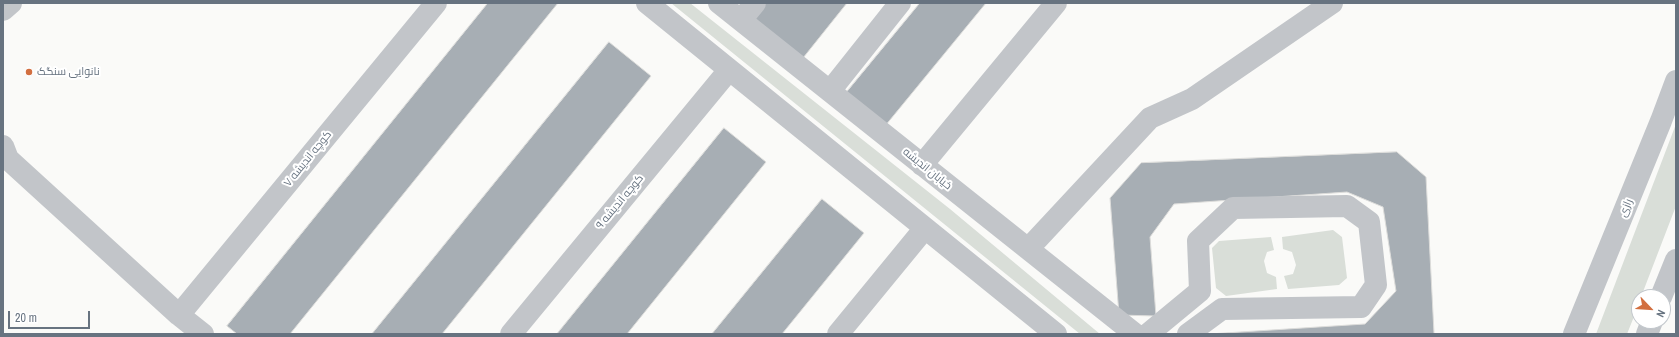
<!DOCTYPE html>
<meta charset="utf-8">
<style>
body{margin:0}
#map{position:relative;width:1679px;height:337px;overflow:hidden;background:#fafaf8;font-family:"Archivo Narrow",sans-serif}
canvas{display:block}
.frame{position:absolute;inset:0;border:4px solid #677380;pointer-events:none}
.north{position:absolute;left:1631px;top:289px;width:40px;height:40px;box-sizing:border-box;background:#fff;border:1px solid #c2c7cc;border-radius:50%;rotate:115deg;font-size:11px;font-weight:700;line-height:16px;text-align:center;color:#677380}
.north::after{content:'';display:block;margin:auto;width:14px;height:18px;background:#d26f40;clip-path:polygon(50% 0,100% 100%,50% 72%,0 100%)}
.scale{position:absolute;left:8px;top:311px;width:82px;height:18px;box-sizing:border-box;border:2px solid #677380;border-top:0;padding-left:5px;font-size:12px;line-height:14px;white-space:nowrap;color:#677380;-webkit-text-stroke:3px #fff;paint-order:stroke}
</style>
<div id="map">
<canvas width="1679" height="337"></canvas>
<div class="frame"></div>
<div class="north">N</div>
<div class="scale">20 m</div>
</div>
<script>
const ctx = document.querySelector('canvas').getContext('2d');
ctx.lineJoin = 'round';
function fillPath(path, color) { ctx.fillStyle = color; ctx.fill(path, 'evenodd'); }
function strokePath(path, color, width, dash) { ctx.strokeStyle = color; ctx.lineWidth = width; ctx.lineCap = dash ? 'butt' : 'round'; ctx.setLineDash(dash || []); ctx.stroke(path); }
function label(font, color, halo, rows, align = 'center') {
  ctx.font = font + ' "Archivo Narrow",Cairo,sans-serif'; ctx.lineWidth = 4; ctx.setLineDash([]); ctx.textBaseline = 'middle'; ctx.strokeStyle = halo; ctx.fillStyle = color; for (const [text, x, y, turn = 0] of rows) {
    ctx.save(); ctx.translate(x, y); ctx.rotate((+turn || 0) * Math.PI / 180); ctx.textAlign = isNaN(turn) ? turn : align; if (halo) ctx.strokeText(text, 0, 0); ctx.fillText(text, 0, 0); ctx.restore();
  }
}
fillPath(new Path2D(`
 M 671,3 L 690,3 L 950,209 L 1100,334 L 1080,334 Z
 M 1676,124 L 1676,206 L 1641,297 L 1639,297 L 1639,304 L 1627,334 L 1596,334 Z
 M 1333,230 L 1342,237 L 1347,278 L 1339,285 L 1288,289 L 1284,276 L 1293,274 L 1296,265 L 1292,252 L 1283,249 L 1282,237 Z
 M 1271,237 L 1274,250 L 1267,252 L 1264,261 L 1267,273 L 1276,277 L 1277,289 L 1226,296 L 1216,288 L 1212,248 L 1219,241 Z`), '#d9ded8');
const building = new Path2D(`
 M 488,3 L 558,3 L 290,334 L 237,334 L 227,326 Z
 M 765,3 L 847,3 L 803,58 L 753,18 Z
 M 920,3 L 986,3 L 885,126 L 846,93 Z
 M 609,42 L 651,76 L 442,334 L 372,334 Z
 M 724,128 L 766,162 L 627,334 L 557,334 Z
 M 1397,152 L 1426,177 L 1434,333 L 1433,334 L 1209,334 L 1365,324 L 1396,291 L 1383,207 L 1347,192 L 1174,204 L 1150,237 L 1156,316 L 1119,315 L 1110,198 L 1141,163 Z
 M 822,199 L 864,233 L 782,334 L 712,334 Z`);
fillPath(building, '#a7aeb4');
strokePath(building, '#dcdcda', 1);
strokePath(new Path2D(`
 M 647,3 L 1056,334
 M 719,3 L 1135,334
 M 3,10 L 11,3
 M 741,20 L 755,3
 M 830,91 L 900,3
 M 3,146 L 8,159 L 179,315 L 203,334
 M 922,165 L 1056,3
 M 1028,249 L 1150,118 L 1192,99 L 1332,3
 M 1661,297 L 1676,260
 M 179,315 L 436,3
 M 511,334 L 729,70
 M 838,334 L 925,228
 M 1148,334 L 1200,291 L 1198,241 L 1233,208 L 1347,206 L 1369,222 L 1376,285 L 1361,307 L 1222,309 L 1188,334
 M 1574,334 L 1661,121 L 1676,81
 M 1647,334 L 1652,321`), '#c2c5c9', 22);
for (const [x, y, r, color] of [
 [29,72,4,"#d26f40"]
]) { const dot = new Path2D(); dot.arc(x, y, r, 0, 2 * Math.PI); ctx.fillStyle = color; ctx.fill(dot); strokePath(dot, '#fff', 1.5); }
label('11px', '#677380', '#fff', [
 ["نانوایی سنگک",37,72]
], 'left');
label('11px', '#677380', '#fff', [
 ["کوچه اندیشه ۷",308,159,-51],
 ["خیابان اندیشه",927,169,39],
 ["کوچه اندیشه ۹",620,202,-50],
 ["رازی",1626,208,-68]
]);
</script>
